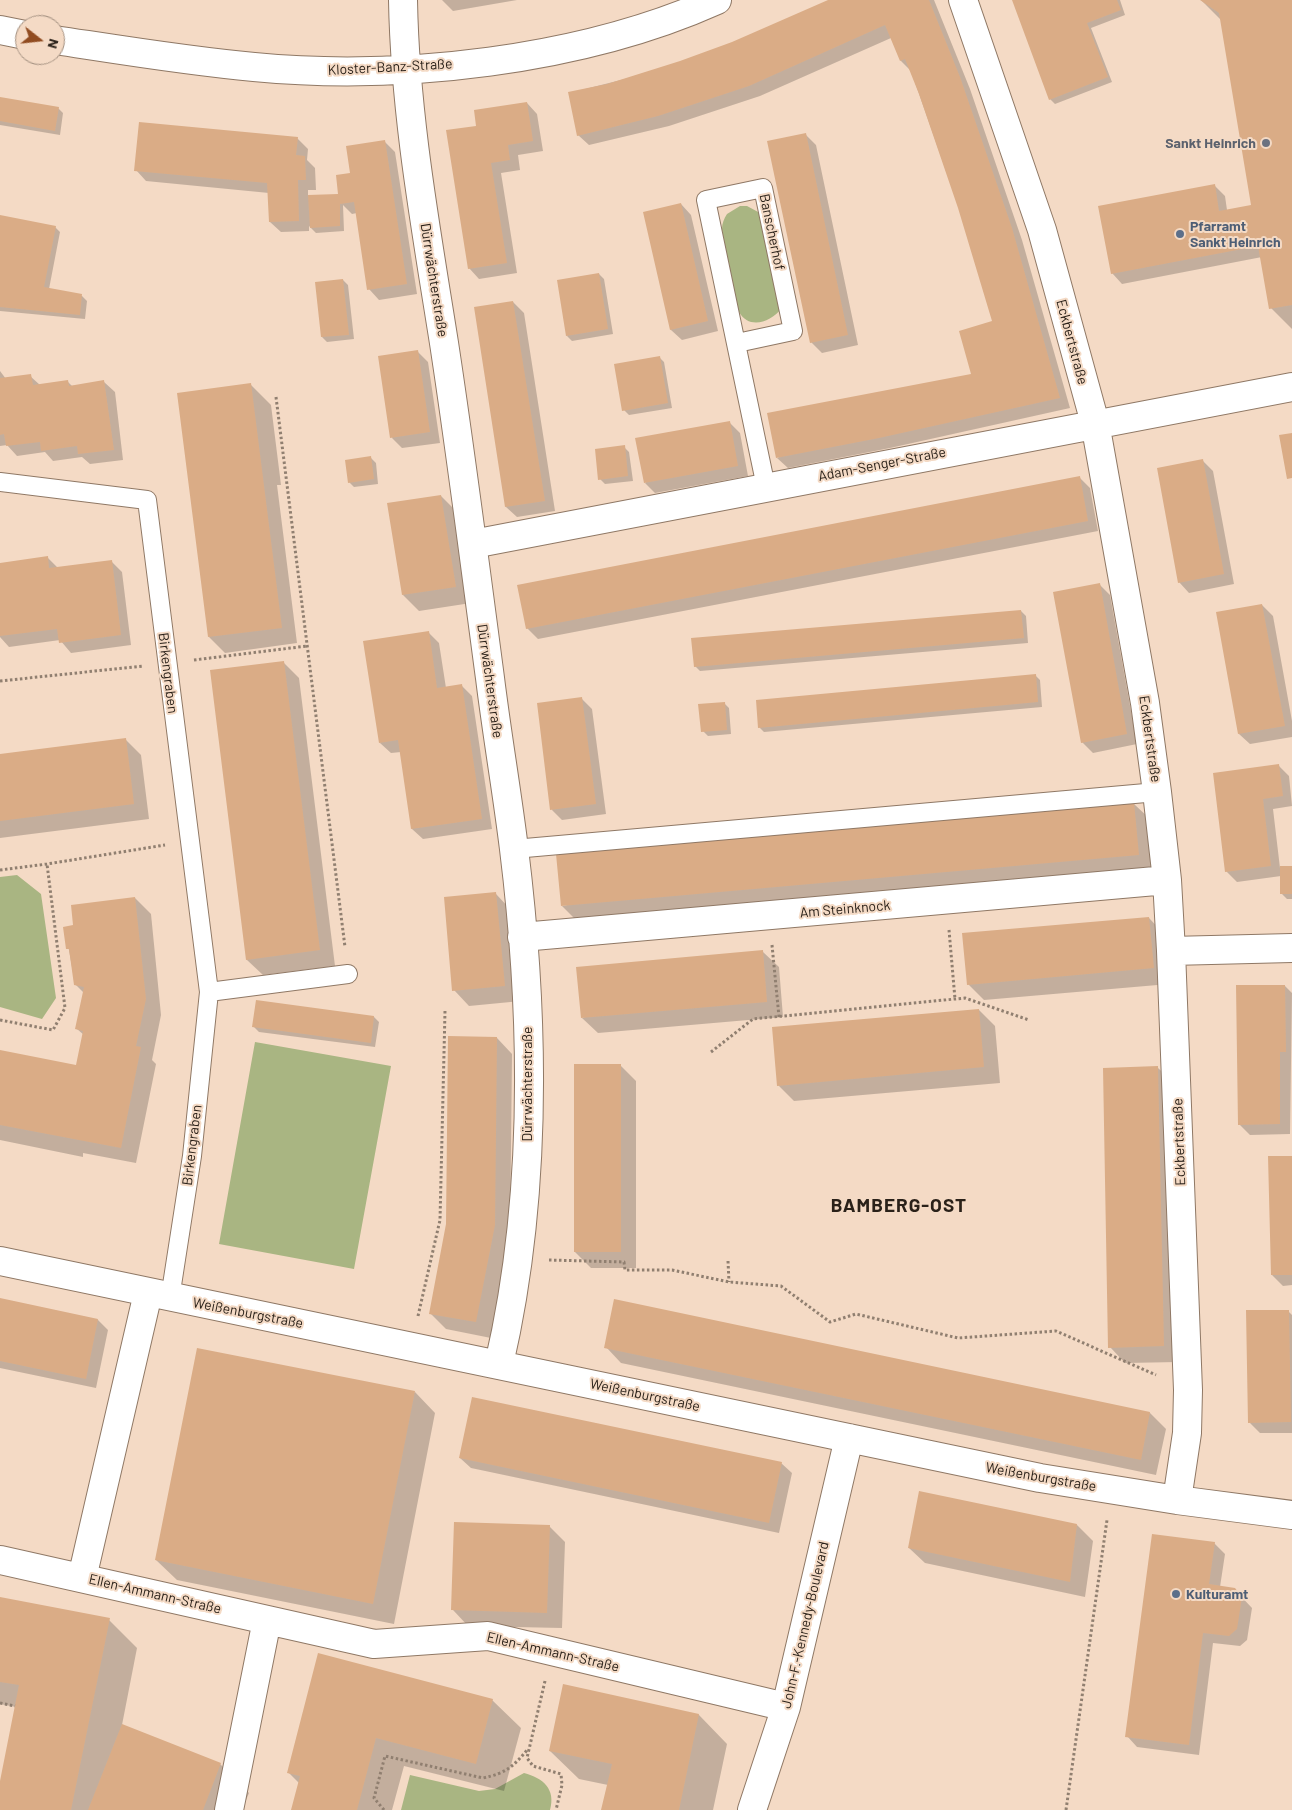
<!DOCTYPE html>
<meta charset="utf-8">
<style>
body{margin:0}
#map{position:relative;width:1292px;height:1810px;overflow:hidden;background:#f4dac5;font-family:Barlow,sans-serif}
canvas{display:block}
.north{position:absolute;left:15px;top:15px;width:50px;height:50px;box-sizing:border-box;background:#f4dac5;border:1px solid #a39080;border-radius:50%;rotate:106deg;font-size:14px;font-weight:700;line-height:20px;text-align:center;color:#2a2119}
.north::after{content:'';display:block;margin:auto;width:18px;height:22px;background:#914c21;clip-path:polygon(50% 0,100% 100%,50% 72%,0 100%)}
</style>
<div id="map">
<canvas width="1292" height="1810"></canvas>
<div class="north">N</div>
</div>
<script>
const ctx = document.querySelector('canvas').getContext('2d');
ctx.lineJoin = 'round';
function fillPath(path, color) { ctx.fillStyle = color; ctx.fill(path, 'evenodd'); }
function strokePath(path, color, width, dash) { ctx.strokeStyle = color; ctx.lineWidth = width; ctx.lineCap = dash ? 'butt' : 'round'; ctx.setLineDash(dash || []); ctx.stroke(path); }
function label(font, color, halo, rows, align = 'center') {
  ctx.font = font + ' Barlow,sans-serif'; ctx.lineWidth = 4; ctx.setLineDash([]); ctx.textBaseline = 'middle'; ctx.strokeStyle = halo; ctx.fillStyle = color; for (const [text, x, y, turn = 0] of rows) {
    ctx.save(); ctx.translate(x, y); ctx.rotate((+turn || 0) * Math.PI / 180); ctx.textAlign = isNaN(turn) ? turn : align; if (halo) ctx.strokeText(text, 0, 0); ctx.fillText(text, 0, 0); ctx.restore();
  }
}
fillPath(new Path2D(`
 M 740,206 L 747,206 L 760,213 L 781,309 C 771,322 749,330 739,312 C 735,304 722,238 722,229 C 722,223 724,219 727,214 Z
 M 17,875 L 41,894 L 56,998 L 42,1019 L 0,1007 L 0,877 Z
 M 255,1042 L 391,1066 L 354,1269 L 219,1244 Z
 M 524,1773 C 543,1778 556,1789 550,1810 L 401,1810 L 410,1775 L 479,1791 L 495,1789 Z`), '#a9b582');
fillPath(new Path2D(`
 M 442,0 L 517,0 L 453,11 Z
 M 833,0 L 934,0 L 970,89 L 1022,240 L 1070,408 L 890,448 L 788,468 L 777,458 L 972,375 L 993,322 L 959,208 L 911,71 L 901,61 L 891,38 L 760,96 L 669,126 L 589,145 L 578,135 L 569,93 L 649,73 L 723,47 Z
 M 1013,0 L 1120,0 L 1125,15 L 1091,28 L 1112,82 L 1055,104 L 1050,99 Z
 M 1201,0 L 1292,0 L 1292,329 L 1271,308 L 1262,257 L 1122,284 L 1112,273 L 1214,185 L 1225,196 L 1227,210 L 1254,209 L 1221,20 Z
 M 0,98 L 58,108 L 63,113 L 60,135 L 0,125 Z
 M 527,103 L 537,114 L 543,151 L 518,155 L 520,170 L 501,173 L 517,273 L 479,279 L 469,268 L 477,127 Z
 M 805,134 L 816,145 L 858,345 L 822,353 L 811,342 Z
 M 297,138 L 308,149 L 307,160 L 315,168 L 316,190 L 308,190 L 308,196 L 338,195 L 351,174 L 384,141 L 395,152 L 417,294 L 379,300 L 369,289 L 357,213 L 352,214 L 343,205 L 344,231 L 316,233 L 309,226 L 309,231 L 281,232 L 270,222 L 269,193 L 146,181 L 136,170 Z
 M 681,204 L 691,215 L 718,331 L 682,340 L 671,330 Z
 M 0,217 L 55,227 L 60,232 L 49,289 L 82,296 L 87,301 L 85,319 L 0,311 Z
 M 599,274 L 604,279 L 613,334 L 572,341 L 567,336 Z
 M 343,280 L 348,285 L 354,339 L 327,342 L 322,337 Z
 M 513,302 L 524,313 L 555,511 L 517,517 L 506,507 Z
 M 418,352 L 428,362 L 440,443 L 402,448 L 392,438 Z
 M 659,357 L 664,362 L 672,408 L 629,415 L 624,410 Z
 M 0,371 L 6,379 L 30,376 L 40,385 L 68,382 L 72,386 L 104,382 L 115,392 L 123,460 L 90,464 L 82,457 L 53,461 L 45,452 L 17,456 L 7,445 L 0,446 Z
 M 251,385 L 271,405 L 281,485 L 277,485 L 297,643 L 225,653 L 209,637 Z
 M 729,422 L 740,433 L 748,476 L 655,493 L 645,483 Z
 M 624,447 L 629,452 L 633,481 L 605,484 L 600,479 Z
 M 371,458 L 376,463 L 378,484 L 354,487 L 349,482 Z
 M 1203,461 L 1213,471 L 1234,584 L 1189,593 L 1179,582 Z
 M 1079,477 L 1090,488 L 1098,531 L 538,639 L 527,628 Z
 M 441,496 L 457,512 L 471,603 L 419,611 L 403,595 Z
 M 48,558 L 58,568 L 111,561 L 122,572 L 131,645 L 71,653 L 60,640 L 9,647 L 0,637 L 0,564 Z
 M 1100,585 L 1110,595 L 1137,744 L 1093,753 L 1082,742 Z
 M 1262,605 L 1273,616 L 1292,721 L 1292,737 L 1250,744 L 1239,734 Z
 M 1021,611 L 1026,616 L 1028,643 L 700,671 L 695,666 Z
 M 428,632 L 439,643 L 446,688 L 462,686 L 472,696 L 492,829 L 423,839 L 412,829 L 401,752 L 391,753 L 380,743 Z
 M 283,662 L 299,678 L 335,966 L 263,975 L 247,960 Z
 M 1035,675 L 1040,680 L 1042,707 L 764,732 L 759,727 Z
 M 582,699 L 592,709 L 606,814 L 562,820 L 552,810 Z
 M 724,703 L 729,708 L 731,734 L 708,736 L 703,731 Z
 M 125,739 L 141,755 L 149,819 L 0,838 L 0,755 Z
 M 1279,766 L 1289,776 L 1292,806 L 1273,809 L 1280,868 L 1292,868 L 1292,899 L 1287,899 L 1282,894 L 1281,876 L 1237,882 L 1226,871 Z
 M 1134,804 L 1150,819 L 1154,871 L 578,922 L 562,906 Z
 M 496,894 L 511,910 L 521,1001 L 469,1006 L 454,990 Z
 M 135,898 L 151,914 L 161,1015 L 152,1060 L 156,1064 L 136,1163 L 83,1153 L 83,1157 L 0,1140 L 0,1051 L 77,1067 L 84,1035 L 77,1029 L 84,993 L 75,984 L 65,928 L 74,926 Z
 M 1149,918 L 1164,934 L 1169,984 L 984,1000 L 968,984 Z
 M 763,952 L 779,967 L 783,1017 L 598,1033 L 582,1018 Z
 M 1285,986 L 1292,993 L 1290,1134 L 1250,1135 L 1239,1124 Z
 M 979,1010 L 995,1026 L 1000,1083 L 794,1101 L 778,1085 Z
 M 374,1017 L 379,1022 L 375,1047 L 259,1032 L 254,1027 Z
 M 497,1038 L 512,1054 L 510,1241 L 491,1338 L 446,1329 L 430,1313 L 447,1224 Z
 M 620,1065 L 636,1081 L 636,1268 L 591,1268 L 575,1252 Z
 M 1158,1068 L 1174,1083 L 1179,1362 L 1125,1363 L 1110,1347 Z
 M 1292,1157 L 1292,1285 L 1283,1286 L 1272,1275 Z
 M 0,1300 L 98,1320 L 108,1330 L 96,1388 L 0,1368 Z
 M 1288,1311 L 1292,1315 L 1292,1433 L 1260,1433 L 1250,1423 Z
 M 606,1347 L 1150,1413 L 1166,1429 L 1156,1475 L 621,1363 Z
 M 415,1392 L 435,1413 L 394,1624 L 177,1580 L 156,1560 Z
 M 460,1458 L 781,1463 L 792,1473 L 779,1533 L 471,1468 Z
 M 1077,1525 L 1093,1541 L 1085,1597 L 925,1563 L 909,1548 Z
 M 549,1526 L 565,1542 L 562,1628 L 468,1626 L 453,1610 Z
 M 1214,1543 L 1225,1554 L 1220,1587 L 1234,1589 L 1252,1608 L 1247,1640 L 1240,1646 L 1213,1643 L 1199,1755 L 1137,1747 L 1127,1736 Z
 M 0,1598 L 109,1620 L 137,1648 L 122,1725 L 220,1764 L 249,1793 L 242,1810 L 0,1810 L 0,1787 L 16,1707 L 0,1704 Z
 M 319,1655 L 492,1700 L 521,1728 L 504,1791 L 404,1766 L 392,1810 L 292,1810 L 299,1783 L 288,1772 Z
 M 564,1686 L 699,1715 L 727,1744 L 713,1810 L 602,1810 L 608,1785 L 579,1779 L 550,1751 Z`), '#0003');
fillPath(new Path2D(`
 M 828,0 L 929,0 L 960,77 L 1012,228 L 1060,398 L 879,438 L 776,458 L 767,413 L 971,374 L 959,331 L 992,321 L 958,208 L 919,94 L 905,59 L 900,61 L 885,25 L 749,86 L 658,116 L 577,136 L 568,92 L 607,84 L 680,61 L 732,42 Z
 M 1012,0 L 1117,0 L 1121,10 L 1087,23 L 1108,77 L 1049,100 Z
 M 1200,0 L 1292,0 L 1292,305 L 1269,309 L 1258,246 L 1111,274 L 1098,206 L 1215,184 L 1219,211 L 1251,205 L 1219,13 Z
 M 0,97 L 59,107 L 55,131 L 0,121 Z
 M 527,102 L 533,141 L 508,145 L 510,160 L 491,163 L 507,263 L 468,269 L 446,130 L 476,126 L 474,110 Z
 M 139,122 L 298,137 L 296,155 L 305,156 L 306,180 L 298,180 L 299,221 L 269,222 L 267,183 L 134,171 Z
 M 806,133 L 848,335 L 810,343 L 767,141 Z
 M 385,140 L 407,284 L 367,290 L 354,202 L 340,204 L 340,226 L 310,228 L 308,195 L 338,194 L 336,175 L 350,173 L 346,146 Z
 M 681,203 L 708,321 L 670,330 L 643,212 Z
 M 0,215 L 56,226 L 44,287 L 82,294 L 80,315 L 0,307 Z
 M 599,273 L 608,329 L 566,336 L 557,280 Z
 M 343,279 L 349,335 L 321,337 L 315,282 Z
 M 513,301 L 545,501 L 505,507 L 474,307 Z
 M 418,350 L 430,432 L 390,438 L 378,356 Z
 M 660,356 L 668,403 L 622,411 L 614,364 Z
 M 31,374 L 33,385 L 68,380 L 69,386 L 104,380 L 114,450 L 78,454 L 77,446 L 41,451 L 40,442 L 6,446 L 4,434 L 0,435 L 0,378 Z
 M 251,383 L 282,628 L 208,637 L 177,393 Z
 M 730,421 L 738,466 L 644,483 L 635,438 Z
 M 1292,433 L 1292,478 L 1287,479 L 1279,435 Z
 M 625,445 L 628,476 L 598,480 L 595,449 Z
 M 371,456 L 374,479 L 348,483 L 345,460 Z
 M 1203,459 L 1224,574 L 1178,583 L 1157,468 Z
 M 1080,476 L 1088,521 L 526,629 L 517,585 Z
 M 441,495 L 456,587 L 402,595 L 387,503 Z
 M 48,556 L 49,568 L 112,560 L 121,635 L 59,643 L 57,629 L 0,636 L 0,563 Z
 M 1100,583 L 1127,734 L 1081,743 L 1053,592 Z
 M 1262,604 L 1285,726 L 1238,734 L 1216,612 Z
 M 1021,610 L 1024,638 L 694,667 L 691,638 Z
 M 429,631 L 437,688 L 462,684 L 482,819 L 411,829 L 398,740 L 379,743 L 363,641 Z
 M 284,661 L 320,950 L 246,960 L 210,670 Z
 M 1036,674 L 1038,702 L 758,728 L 756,700 Z
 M 582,697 L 596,804 L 550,810 L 537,703 Z
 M 725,702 L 727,730 L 701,732 L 698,704 Z
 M 126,738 L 134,804 L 0,821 L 0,754 Z
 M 1279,764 L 1283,796 L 1263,799 L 1271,866 L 1225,872 L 1213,773 Z
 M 1134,802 L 1139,855 L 561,906 L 556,854 Z
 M 1280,866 L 1292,866 L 1292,894 L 1280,894 Z
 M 496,892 L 505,986 L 452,991 L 444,897 Z
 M 135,897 L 146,999 L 136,1046 L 141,1047 L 121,1148 L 0,1125 L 0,1050 L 76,1065 L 83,1031 L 75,1029 L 84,987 L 74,985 L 69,949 L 66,949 L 63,927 L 73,925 L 71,905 Z
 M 1149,917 L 1154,968 L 967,985 L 962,933 Z
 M 763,950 L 767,1002 L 581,1018 L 576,967 Z
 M 1236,985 L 1285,985 L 1286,1052 L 1280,1052 L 1280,1124 L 1238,1125 Z
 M 256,1000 L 374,1016 L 371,1043 L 252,1027 Z
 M 979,1009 L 984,1067 L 777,1086 L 772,1027 Z
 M 448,1036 L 497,1037 L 495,1225 L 476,1322 L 429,1314 L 446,1224 Z
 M 574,1064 L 621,1064 L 621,1252 L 574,1252 Z
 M 1158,1066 L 1164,1346 L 1108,1348 L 1103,1068 Z
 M 1268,1156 L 1292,1156 L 1292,1275 L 1271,1275 Z
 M 0,1298 L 98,1319 L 86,1379 L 0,1361 Z
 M 614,1299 L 1150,1412 L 1141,1460 L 604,1348 Z
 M 1246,1310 L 1289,1310 L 1291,1422 L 1248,1423 Z
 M 197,1348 L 415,1391 L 373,1604 L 155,1560 Z
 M 472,1397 L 782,1462 L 769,1523 L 459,1458 Z
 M 919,1491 L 1077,1524 L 1070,1582 L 908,1548 Z
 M 454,1522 L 550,1525 L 547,1613 L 451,1610 Z
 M 1152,1534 L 1215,1542 L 1209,1584 L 1235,1588 L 1242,1597 L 1237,1629 L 1229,1636 L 1203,1633 L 1189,1745 L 1125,1737 Z
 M 0,1597 L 110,1618 L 71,1810 L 0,1810 L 0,1781 L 19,1685 L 0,1682 Z
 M 318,1653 L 493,1699 L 476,1764 L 376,1738 L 357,1810 L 291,1810 L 300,1776 L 287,1773 Z
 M 563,1684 L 699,1714 L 679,1810 L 601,1810 L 612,1764 L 549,1751 Z
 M 122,1724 L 221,1763 L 203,1810 L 88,1810 Z`), '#daac86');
const lane = new Path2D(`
 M 737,343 L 793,331 L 763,188 L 706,200 L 766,487
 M 0,482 L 147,500 L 209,992 L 192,1156 L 170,1298
 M 514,849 L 1157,792
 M 209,992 L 348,974`);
const street = new Path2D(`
 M 403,0 C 405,115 426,229 444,343 C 461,454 475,566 490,678 C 497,735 507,792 514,849 C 535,1019 538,1196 499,1364
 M 963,0 L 1042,230 L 1095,423 L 1145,703 L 1157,792 L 1167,880 L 1171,951 L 1188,1390 L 1187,1433 L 1177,1500
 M 0,30 L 25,35
 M 55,40 C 121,50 187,61 254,67 C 401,81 581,61 717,0
 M 473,544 L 1292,387
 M 522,937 L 1167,880
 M 1171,951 L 1292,948
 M 0,1261 L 1040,1478 L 1177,1500 L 1292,1515
 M 0,1560 L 374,1644 L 488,1636 L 786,1707
 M 82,1578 L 148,1293
 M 229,1810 L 267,1620
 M 752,1810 L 786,1707 L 849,1438`);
strokePath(lane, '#8f7865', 20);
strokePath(street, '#8f7865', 30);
strokePath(new Path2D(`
 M 276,397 L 345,947
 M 194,660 L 307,646
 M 0,681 L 143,666
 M 0,870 L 47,864 L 165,845
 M 949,930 L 955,999
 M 772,945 L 779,1017
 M 0,1020 L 53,1030 L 65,1008 L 47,864
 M 711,1052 L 753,1019 L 965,998 L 1029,1020
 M 549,1260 L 624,1262 L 625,1270 L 672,1270 L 729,1282 L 781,1286 L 830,1322 L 856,1314 L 958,1338 L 1056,1331 L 1156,1375
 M 728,1261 L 729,1282
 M 418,1316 L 440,1220 L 445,1011
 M 545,1681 L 527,1758 L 533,1766 L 561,1774 L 562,1785 L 556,1810
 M 0,1703 L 15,1706
 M 384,1810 L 374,1798 L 385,1756 L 483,1778 C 506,1773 513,1767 528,1749
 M 1066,1810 L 1107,1520`), '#907f70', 3, [2.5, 2.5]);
strokePath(lane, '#fff', 18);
strokePath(street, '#fff', 28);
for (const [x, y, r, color] of [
 [1266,143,5,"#6b7280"],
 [1180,234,5,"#5c6f8a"],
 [1176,1594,5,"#5c6f8a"]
]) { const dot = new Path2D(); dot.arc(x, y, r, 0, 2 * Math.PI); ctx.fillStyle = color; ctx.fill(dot); strokePath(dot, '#f4dac5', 2); }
label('14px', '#2a2119', '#f4dac5', [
 ["Kloster-Banz-Straße",390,67,-3],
 ["Banscherhof",772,232,78],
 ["Dürrwächterstraße",434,280,81],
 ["Eckbertstraße",1072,342,75],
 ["Adam-Senger-Straße",882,464,-11],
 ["Birkengraben",168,673,83],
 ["Dürrwächterstraße",490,681,82],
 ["Eckbertstraße",1150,739,82],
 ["Am Steinknock",845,909,-5],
 ["Dürrwächterstraße",527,1084,-90],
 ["Eckbertstraße",1179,1142,-92],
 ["Birkengraben",192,1145,-83],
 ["Weißenburgstraße",248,1313,11],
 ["Weißenburgstraße",645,1395,12],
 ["Weißenburgstraße",1041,1477,10],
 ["Ellen-Ammann-Straße",155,1594,13],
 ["John-F.-Kennedy-Boulevard",805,1625,-77],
 ["Ellen-Ammann-Straße",553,1652,13]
]);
label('bold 14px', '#5b616d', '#f4dac5', [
 ["Sankt Heinrich",1256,143]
], 'right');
label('bold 14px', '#4e5e75', '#f4dac5', [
 ["Pfarramt",1190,226],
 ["Sankt Heinrich",1190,242],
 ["Kulturamt",1186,1594]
], 'left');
ctx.letterSpacing = '1px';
label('bold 19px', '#2a2119', '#f4dac5', [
 ["BAMBERG-OST",899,1206]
]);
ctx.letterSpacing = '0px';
</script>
